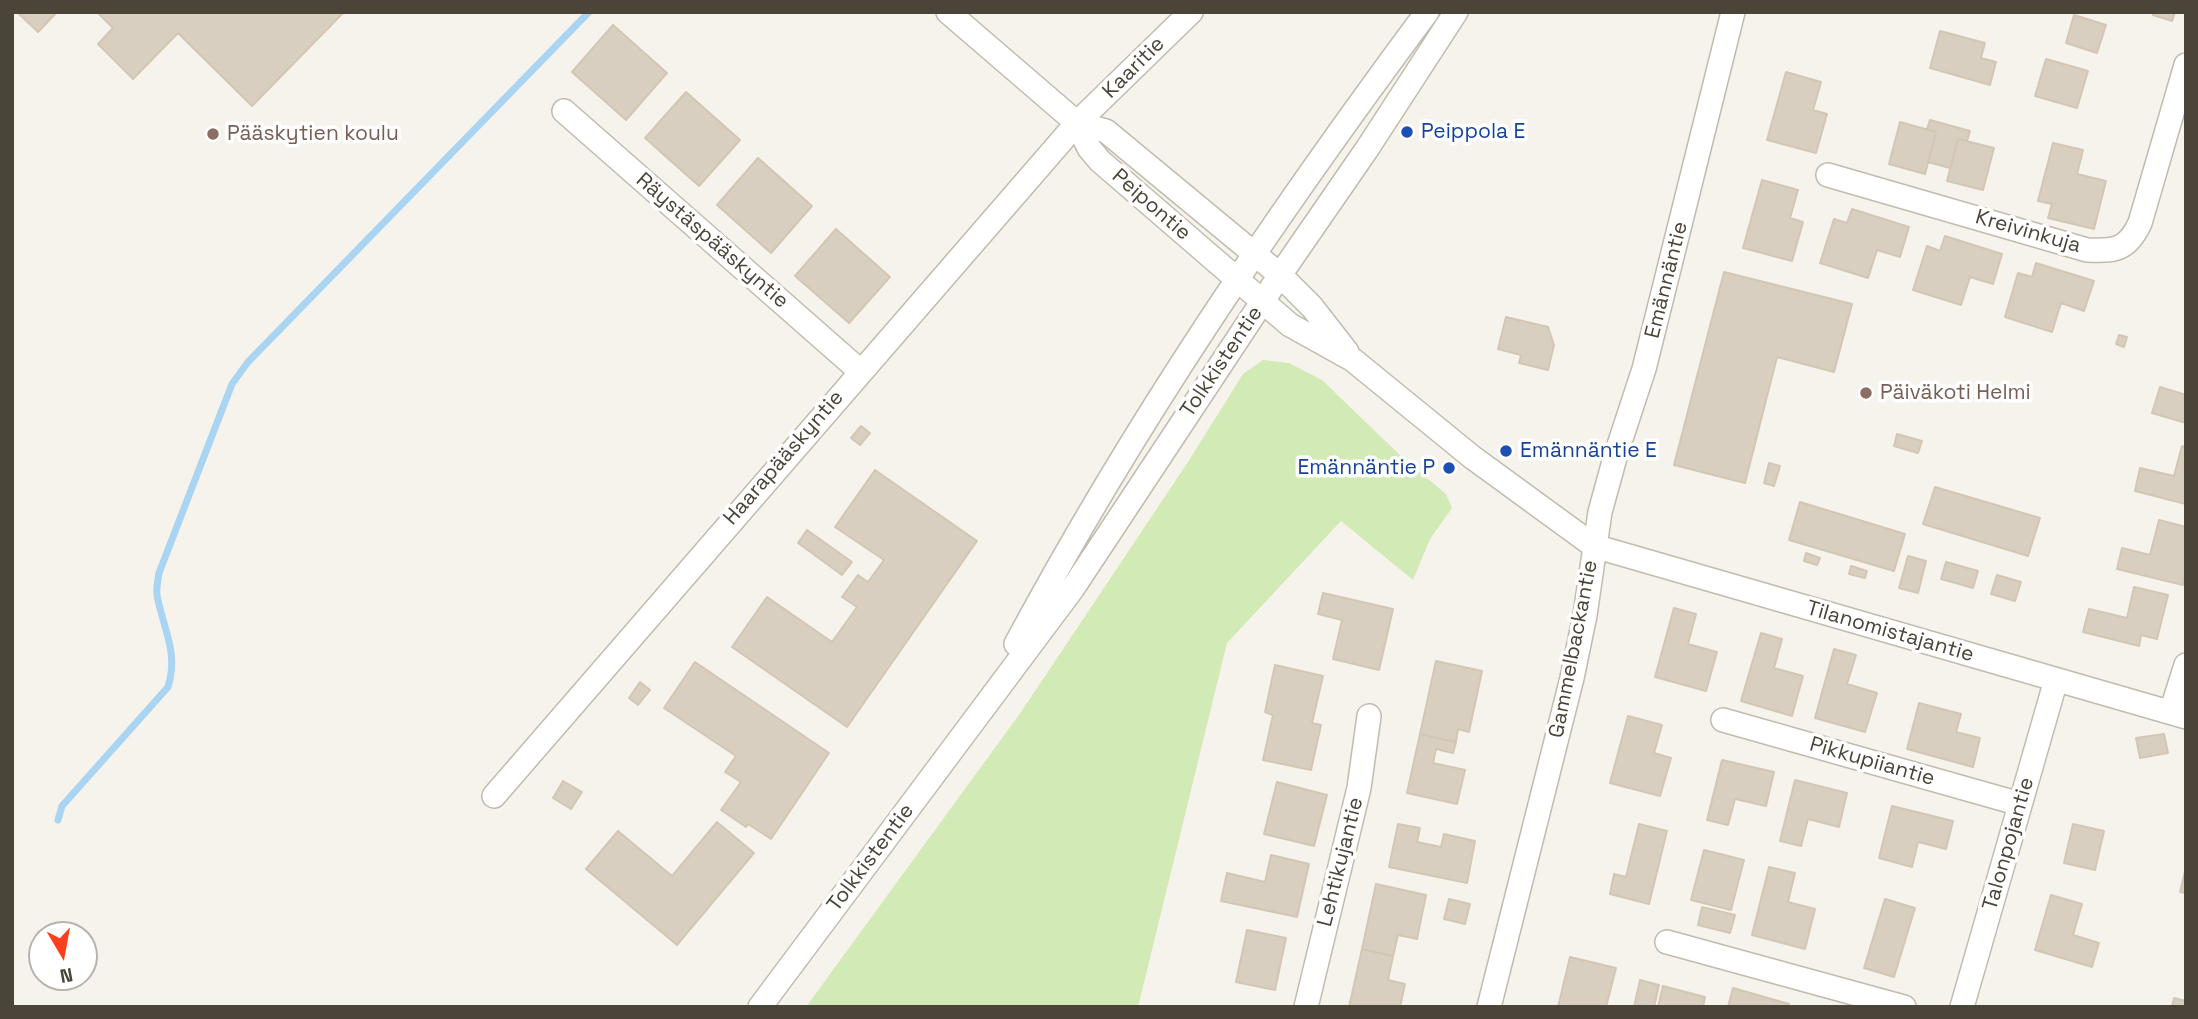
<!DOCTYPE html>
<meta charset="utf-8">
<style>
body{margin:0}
#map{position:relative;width:2198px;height:1019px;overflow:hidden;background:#f6f3ec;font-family:"Space Grotesk",sans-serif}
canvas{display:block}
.frame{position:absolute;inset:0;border:14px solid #4b4439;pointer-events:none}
.north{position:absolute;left:28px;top:921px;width:70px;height:70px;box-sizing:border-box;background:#fff;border:2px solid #b7b4b0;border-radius:50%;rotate:170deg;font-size:19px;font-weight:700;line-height:28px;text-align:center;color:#4b4439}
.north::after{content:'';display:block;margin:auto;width:24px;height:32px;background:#fc3f1d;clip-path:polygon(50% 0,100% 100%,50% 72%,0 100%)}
</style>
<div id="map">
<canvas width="2198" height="1019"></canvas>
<div class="frame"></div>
<div class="north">N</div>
</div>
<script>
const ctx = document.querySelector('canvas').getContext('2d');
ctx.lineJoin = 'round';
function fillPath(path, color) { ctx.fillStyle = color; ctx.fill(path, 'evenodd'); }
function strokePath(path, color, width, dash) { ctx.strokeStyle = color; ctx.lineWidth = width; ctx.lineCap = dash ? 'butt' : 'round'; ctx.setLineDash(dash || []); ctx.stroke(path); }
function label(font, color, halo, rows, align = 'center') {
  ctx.font = font + ' "Space Grotesk",sans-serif'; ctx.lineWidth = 7; ctx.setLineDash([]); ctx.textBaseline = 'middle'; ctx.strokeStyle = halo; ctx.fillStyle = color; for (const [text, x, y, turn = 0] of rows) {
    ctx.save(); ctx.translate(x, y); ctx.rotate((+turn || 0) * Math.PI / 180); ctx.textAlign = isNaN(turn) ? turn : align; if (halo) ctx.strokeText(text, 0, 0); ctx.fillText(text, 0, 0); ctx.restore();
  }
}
fillPath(new Path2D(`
 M 1263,360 L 1289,363 L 1322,380 L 1404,459 L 1446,494 L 1452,508 L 1430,539 L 1413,580 L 1341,521 L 1227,643 L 1138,1007 L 806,1007 L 1021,712 L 1188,462 L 1243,374 Z`), '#d2eab5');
strokePath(new Path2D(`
 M 58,820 L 62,806 L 168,687 C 179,652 163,629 157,595 C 156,589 158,580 159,573 L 232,384 L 248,362 L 589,12`), '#a9d4f2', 7);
const building = new Path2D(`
 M 17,12 L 57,12 L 38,32 Z
 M 97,12 L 344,12 L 252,106 L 178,33 L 133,79 L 98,44 L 113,28 Z
 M 2153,12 L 2175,12 L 2172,21 L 2153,15 Z
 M 2074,15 L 2106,25 L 2097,53 L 2066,43 Z
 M 613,25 L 667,73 L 626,120 L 572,72 Z
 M 1940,31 L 1985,43 L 1981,58 L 1996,62 L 1990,85 L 1930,68 Z
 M 2046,59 L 2088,71 L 2077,108 L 2035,96 Z
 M 1786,72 L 1821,82 L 1813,110 L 1827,114 L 1816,153 L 1767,140 Z
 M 686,92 L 740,140 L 699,186 L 645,138 Z
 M 1930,120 L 1970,131 L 1967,141 L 1958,139 L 1950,168 L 1928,162 L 1936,132 L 1927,129 Z
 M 1900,122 L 1936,132 L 1925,174 L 1889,164 Z
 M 1958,139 L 1994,148 L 1983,190 L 1947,181 Z
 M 2053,143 L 2083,150 L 2077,174 L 2106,181 L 2094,229 L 2048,218 L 2052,204 L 2038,201 Z
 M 758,158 L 812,206 L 771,253 L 717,205 Z
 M 1762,180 L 1798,190 L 1790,218 L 1803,222 L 1792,261 L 1743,248 Z
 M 1852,209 L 1909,227 L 1900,257 L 1877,250 L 1868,278 L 1820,263 L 1834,219 L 1847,223 Z
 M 836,229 L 890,277 L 849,323 L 795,276 Z
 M 1945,236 L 2002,254 L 1993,284 L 1970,277 L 1961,305 L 1913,290 L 1927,246 L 1940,251 Z
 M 2036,263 L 2094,281 L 2084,311 L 2061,303 L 2052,332 L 2005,317 L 2018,273 L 2032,277 Z
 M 1724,272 L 1852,304 L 1834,372 L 1777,357 L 1745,483 L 1674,465 Z
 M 1506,317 L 1548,327 L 1554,345 L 1548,370 L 1519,363 L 1521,355 L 1498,349 Z
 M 2119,335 L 2127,337 L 2124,347 L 2116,344 Z
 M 2160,387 L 2186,395 L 2186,423 L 2152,413 Z
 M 861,426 L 870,433 L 860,445 L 851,438 Z
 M 1897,434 L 1922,441 L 1918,453 L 1894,446 Z
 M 2182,446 L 2186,447 L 2186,504 L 2135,491 L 2140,468 L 2174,476 Z
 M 1769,463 L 1780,466 L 1774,486 L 1764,483 Z
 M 875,470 L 977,541 L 847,727 L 732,647 L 767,597 L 832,642 L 857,607 L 842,597 L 858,575 L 868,582 L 884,560 L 835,527 Z
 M 1935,487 L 2040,518 L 2028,556 L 1923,524 Z
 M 1800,502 L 1905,534 L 1894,571 L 1789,540 Z
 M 2159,520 L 2186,527 L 2186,573 L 2183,585 L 2117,569 L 2122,548 L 2150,555 Z
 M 807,530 L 852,562 L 842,575 L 798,543 Z
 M 1806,553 L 1820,558 L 1817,565 L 1804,561 Z
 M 1908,556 L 1926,561 L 1918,593 L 1899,588 Z
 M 1946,562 L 1978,571 L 1973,588 L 1941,579 Z
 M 1851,566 L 1867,571 L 1865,578 L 1849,574 Z
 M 1997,575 L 2021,582 L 2015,601 L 1991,594 Z
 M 2134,587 L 2168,595 L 2157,639 L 2141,635 L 2139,646 L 2083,632 L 2089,609 L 2127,618 Z
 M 1323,593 L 1393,609 L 1379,670 L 1333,659 L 1342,620 L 1318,614 Z
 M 1674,608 L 1696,614 L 1688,644 L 1717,652 L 1706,691 L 1655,677 Z
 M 1761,633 L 1782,639 L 1774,668 L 1803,676 L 1792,716 L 1741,701 Z
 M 1834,649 L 1856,655 L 1847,684 L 1877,693 L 1865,732 L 1815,718 Z
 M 1436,661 L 1482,671 L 1469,732 L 1458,729 L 1456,742 L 1420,734 Z
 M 695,662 L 829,753 L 771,839 L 748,824 L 746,827 L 721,810 L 741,782 L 725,772 L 736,756 L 664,708 Z
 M 1275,665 L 1323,676 L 1312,723 L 1321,725 L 1311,770 L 1263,760 L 1273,715 L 1265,712 Z
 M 640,682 L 650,690 L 638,705 L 629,698 Z
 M 1919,703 L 1961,714 L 1956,732 L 1980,738 L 1973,767 L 1907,749 Z
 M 1628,716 L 1662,725 L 1654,753 L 1671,758 L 1660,796 L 1610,783 Z
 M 1420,734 L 1456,742 L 1453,753 L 1436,749 L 1433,763 L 1465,770 L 1457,804 L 1407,793 Z
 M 2164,734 L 2168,753 L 2140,758 L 2136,738 Z
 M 1722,760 L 1774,772 L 1766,806 L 1735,799 L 1728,825 L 1707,820 Z
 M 1795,780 L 1847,793 L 1839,827 L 1808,819 L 1801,846 L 1780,841 Z
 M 563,781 L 582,792 L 571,809 L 553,798 Z
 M 1277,782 L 1327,795 L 1314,846 L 1264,834 Z
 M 1892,806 L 1953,821 L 1946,849 L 1918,842 L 1912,867 L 1879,858 Z
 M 717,822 L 754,853 L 677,945 L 586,869 L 618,831 L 672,876 Z
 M 1398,824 L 1420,828 L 1417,842 L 1441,847 L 1444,834 L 1475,841 L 1467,883 L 1389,867 Z
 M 1639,824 L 1667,831 L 1649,904 L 1610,894 L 1614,874 L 1626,877 Z
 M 2073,824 L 2104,831 L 2095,870 L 2064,863 Z
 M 1704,850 L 1744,860 L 1731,910 L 1691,900 Z
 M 1271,855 L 1309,864 L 1297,917 L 1221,901 L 1227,873 L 1265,882 Z
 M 1769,867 L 1795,873 L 1788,902 L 1815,909 L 1805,949 L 1752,935 Z
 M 2186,867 L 2186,893 L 2180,892 Z
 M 1376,884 L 1426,895 L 1417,939 L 1398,935 L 1393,956 L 1362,949 Z
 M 2051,895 L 2082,904 L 2073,935 L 2099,943 L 2092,967 L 2035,950 Z
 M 1449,899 L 1470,904 L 1465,924 L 1444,919 Z
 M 1885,899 L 1915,908 L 1894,977 L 1864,968 Z
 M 1702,907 L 1735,915 L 1730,933 L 1698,925 Z
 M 1247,930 L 1286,938 L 1275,990 L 1236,982 Z
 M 1362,949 L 1393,956 L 1388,980 L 1405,984 L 1400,1007 L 1349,1007 Z
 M 1570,957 L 1616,968 L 1606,1007 L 1558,1007 Z
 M 1640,980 L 1659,985 L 1654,1007 L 1634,1007 Z
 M 1663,986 L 1705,997 L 1703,1007 L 1658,1007 Z
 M 1733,988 L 1789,1004 L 1788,1007 L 1728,1007 Z
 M 2174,998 L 2186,1001 L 2186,1007 L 2172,1007 Z`);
fillPath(building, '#d8cfc1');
strokePath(building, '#d3c7b4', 2);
const minor = new Path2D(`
 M 948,12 L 1077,123 L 1106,131 L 1280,275 L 1312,307 L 1347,352
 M 564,111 L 860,371
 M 1077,123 L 1089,148 L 1100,161 L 1290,325 L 1353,360 L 1472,457 L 1594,546 L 2186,717
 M 1828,175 L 2087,250 C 2114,251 2127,251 2140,223 L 2186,65
 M 1016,644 C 1135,422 1277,214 1427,12
 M 2171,712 L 2186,665
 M 1723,720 L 2020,804
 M 494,796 L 1077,123 L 1191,12
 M 1667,942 L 1904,1007
 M 760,1007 L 1073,588 L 1280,275 L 1367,149 L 1456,12
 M 1306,1007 L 1359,788 L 1369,716
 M 1489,1007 L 1572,678 L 1585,615 L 1600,512 L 1616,454 L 1644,369 L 1733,12
 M 1962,1007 L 2056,680`);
strokePath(minor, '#c2bbae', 26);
strokePath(minor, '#fff', 23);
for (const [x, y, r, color] of [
 [1407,132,7,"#1a4fb4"],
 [213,134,7,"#8d6e63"],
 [1866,393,7,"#8d6e63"],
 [1506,451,7,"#1a4fb4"],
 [1449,468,7,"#1a4fb4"]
]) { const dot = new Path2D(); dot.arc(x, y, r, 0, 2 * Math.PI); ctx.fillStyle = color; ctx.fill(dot); strokePath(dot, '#fff', 2.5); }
label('21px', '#4b4439', '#fff', [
 ["Kaaritie",1134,68,-45],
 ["Peipontie",1151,205,41],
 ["Kreivinkuja",2028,232,16],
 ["Räystäspääskyntie",712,241,41],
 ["Emännäntie",1667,280,-76],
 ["Tolkkistentie",1222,362,-56],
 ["Haarapääskyntie",784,458,-49],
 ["Tilanomistajantie",1890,632,16],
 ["Gammelbackantie",1574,649,-79],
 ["Pikkupiiantie",1872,762,16],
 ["Talonpojantie",2009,844,-74],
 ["Tolkkistentie",871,858,-53],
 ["Lehtikujantie",1341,862,-76]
]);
label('21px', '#164399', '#fff', [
 ["Peippola E",1421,132],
 ["Emännäntie E",1520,451],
 ["Emännäntie P",1435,468,"right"]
], 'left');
label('21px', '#785e54', '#fff', [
 ["Pääskytien koulu",227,134],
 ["Päiväkoti Helmi",1880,393]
], 'left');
</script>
